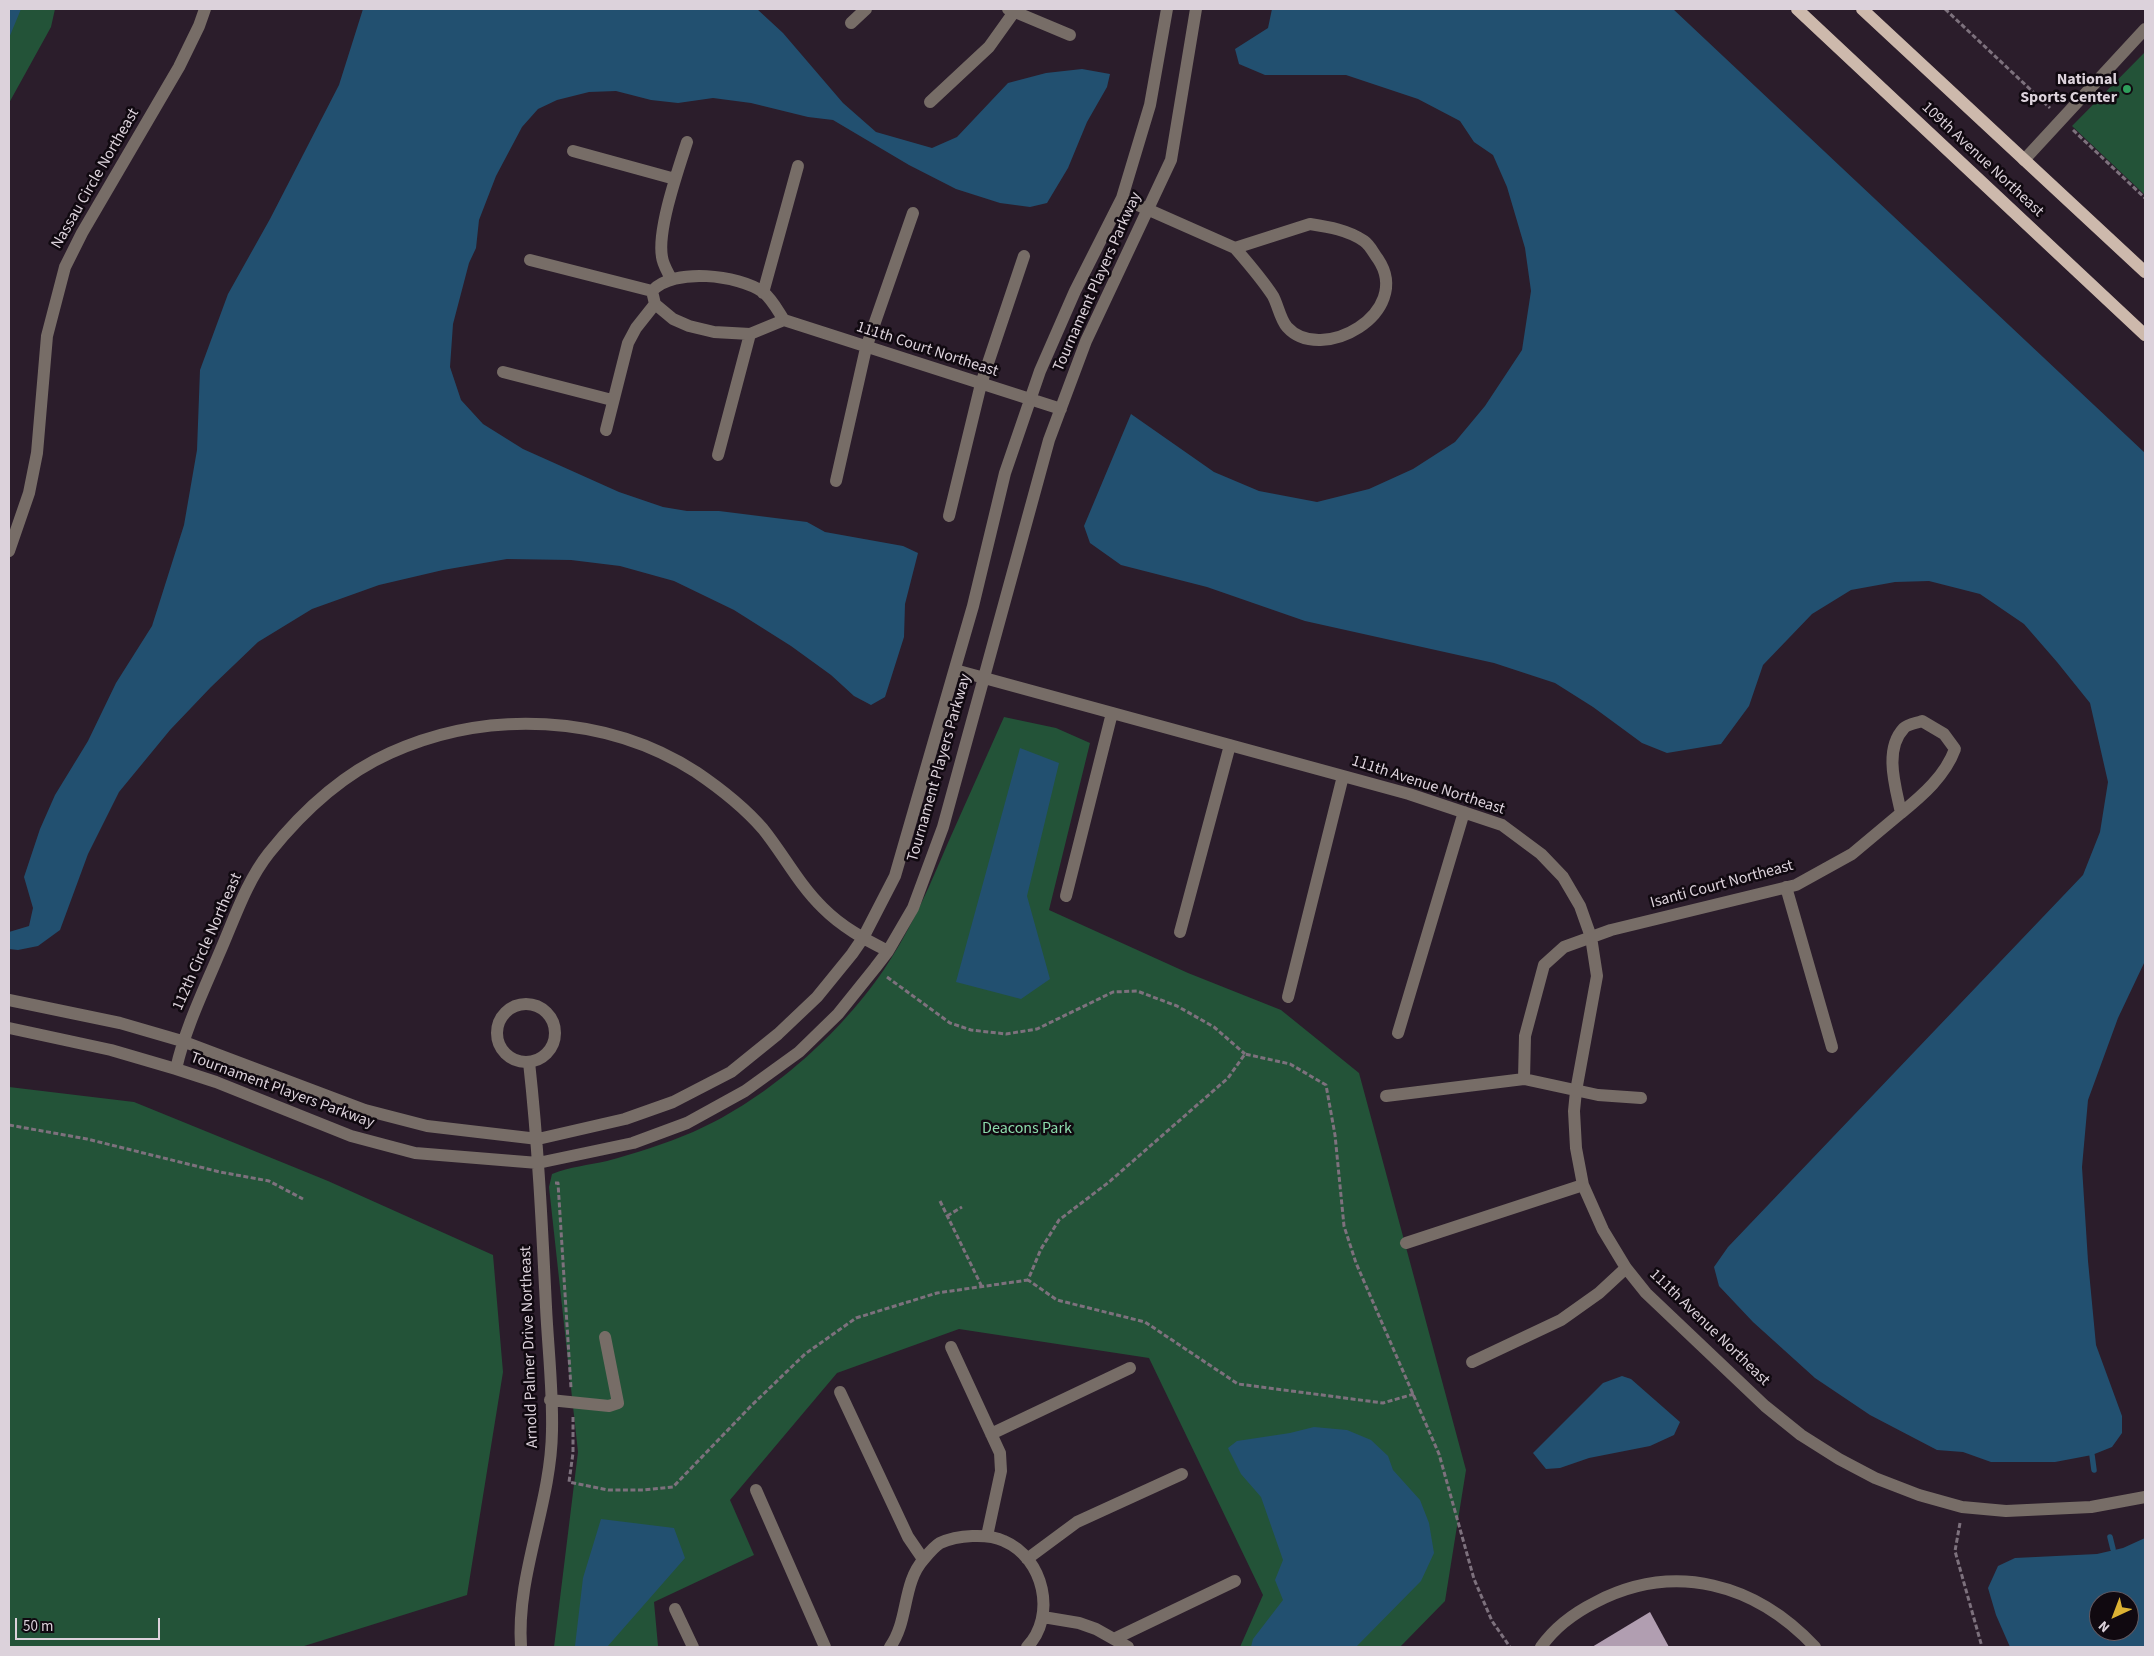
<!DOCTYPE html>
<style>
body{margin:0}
#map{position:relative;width:2154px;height:1656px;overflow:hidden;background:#2b1d2b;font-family:"Source Sans 3",sans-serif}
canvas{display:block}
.frame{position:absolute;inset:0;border:10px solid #dcd2db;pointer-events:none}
.north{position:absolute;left:2089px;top:1591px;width:50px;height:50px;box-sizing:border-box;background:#100910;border:1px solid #625961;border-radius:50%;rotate:223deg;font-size:14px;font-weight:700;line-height:20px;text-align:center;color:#dcd2db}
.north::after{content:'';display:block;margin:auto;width:18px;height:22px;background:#dcb233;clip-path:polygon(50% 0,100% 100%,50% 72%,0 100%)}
.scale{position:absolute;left:15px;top:1618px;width:145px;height:22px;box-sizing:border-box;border:2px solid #dcd2db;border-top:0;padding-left:6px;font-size:15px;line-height:18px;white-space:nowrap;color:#dcd2db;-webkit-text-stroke:4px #100910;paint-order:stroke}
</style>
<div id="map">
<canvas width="2154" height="1656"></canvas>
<div class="frame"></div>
<div class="north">N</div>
<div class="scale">50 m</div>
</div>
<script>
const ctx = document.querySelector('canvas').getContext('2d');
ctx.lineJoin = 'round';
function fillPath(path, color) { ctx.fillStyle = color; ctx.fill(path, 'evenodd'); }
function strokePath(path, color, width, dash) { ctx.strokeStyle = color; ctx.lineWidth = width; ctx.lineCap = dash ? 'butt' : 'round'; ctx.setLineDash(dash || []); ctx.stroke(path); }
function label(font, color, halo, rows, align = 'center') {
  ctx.font = font + ' "Source Sans 3",sans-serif'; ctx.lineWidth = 5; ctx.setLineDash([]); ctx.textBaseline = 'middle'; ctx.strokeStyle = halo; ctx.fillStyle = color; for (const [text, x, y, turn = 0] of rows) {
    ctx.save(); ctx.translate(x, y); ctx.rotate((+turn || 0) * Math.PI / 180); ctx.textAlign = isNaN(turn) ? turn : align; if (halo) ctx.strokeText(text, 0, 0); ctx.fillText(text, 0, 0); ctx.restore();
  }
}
fillPath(new Path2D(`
 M 9,9 L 55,9 L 51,27 L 9,103 Z
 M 2145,52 L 2145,195 L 2072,126 Z
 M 1004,717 L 1056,728 L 1090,743 L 1049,910 L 1188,973 L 1281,1010 L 1359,1073 L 1466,1470 L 1445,1601 L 1400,1647 L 1240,1647 L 1263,1595 L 1149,1358 L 959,1329 L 837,1373 L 730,1500 L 754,1555 L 654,1602 L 658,1646 L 654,1647 L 554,1647 L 578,1452 L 549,1187 L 552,1174 C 570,1167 588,1165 607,1161 C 636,1153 665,1144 693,1132 C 769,1099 849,1027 892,957 C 914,922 931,883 947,845 C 966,802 985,760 1004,717 Z
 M 9,1087 L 134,1102 L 328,1181 L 493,1255 L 503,1372 L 467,1595 L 301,1647 L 9,1647 Z`), '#235338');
fillPath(new Path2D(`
 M 9,9 L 21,9 L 9,38 Z
 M 363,9 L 757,9 L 783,33 L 843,103 L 876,132 L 932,148 L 957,137 L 1008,83 L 1046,73 L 1082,69 L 1110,74 L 1107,87 L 1087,122 L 1068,168 L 1047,203 L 1030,207 L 1000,203 L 956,189 L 909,165 L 833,120 L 808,117 L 751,103 L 713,98 L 678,103 L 651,100 L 616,91 L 589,92 L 557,100 L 538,109 L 522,127 L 496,176 L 479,220 L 476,248 L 469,263 L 453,324 L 450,367 L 461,400 L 483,424 L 523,449 L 619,492 L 663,507 L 687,511 L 719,511 L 807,522 L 825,532 L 903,546 L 918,553 L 905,604 L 904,637 L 885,697 L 871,705 L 854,696 L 831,675 L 791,646 L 734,610 L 674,581 L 620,566 L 571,560 L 507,559 L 443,570 L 379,585 L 312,609 L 258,642 L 211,687 L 170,730 L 119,792 L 88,854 L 60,930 L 38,946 L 18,950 L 9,949 L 9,932 L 29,926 L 33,908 L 24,877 L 40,829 L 55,795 L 88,741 L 116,683 L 152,626 L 184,525 L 197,450 L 200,370 L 228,294 L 270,219 L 339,85 Z
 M 1272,9 L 1673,9 L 2145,453 L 2145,961 L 2118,1018 L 2088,1100 L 2082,1167 L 2088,1261 L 2096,1345 L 2122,1416 L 2122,1433 L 2112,1447 L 2092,1455 L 2055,1462 L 1991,1462 L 1963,1452 L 1937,1450 L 1870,1415 L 1815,1378 L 1753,1322 L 1719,1286 L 1714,1267 L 1728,1247 L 2083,875 L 2100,832 L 2108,782 L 2090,703 L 2057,662 L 2024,624 L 1980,594 L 1929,581 L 1895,582 L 1851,590 L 1812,614 L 1763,665 L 1749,706 L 1721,744 L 1667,753 L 1642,743 L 1593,707 L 1555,683 L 1494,663 L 1305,621 L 1207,587 L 1121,565 L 1090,543 L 1084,526 L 1131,414 L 1214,472 L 1259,491 L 1317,502 L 1369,489 L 1413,469 L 1455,442 L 1485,406 L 1522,350 L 1531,291 L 1525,248 L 1507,187 L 1493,155 L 1474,142 L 1460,121 L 1418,99 L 1346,75 L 1265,75 L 1239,64 L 1235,49 L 1268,28 Z
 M 1020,748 L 1059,763 L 1027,896 L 1050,979 L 1021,999 L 956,982 Z
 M 1622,1376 L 1631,1379 L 1680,1422 L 1674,1435 L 1650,1446 L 1589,1458 L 1560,1468 L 1546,1469 L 1533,1453 L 1603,1383 Z
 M 1314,1427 L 1347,1430 L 1371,1440 L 1388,1456 L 1393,1470 L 1420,1500 L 1429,1523 L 1434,1553 L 1421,1581 L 1356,1647 L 1251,1647 L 1253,1639 L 1283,1600 L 1275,1580 L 1283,1560 L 1261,1497 L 1241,1474 L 1228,1448 L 1237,1441 L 1290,1433 Z
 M 601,1519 L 674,1528 L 685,1558 L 607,1647 L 577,1647 L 575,1646 L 583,1578 Z
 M 2145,1538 L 2145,1647 L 2010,1647 L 1996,1615 L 1988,1588 L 1998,1566 L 2015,1558 L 2097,1554 L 2123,1548 ZM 2099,1601 L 2129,1601 L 2129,1631 L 2099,1631 Z`), '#225070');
strokePath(new Path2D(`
 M 2092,1455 L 2094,1470
 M 2110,1537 L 2113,1549`), '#225070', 5.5);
fillPath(new Path2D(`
 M 1650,1612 L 1669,1647 L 1592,1647 Z`), '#b19eb1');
strokePath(new Path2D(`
 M 1945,9 L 2050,108
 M 2073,130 L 2145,198
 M 887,977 L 950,1023 L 971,1030 L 1006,1034 L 1037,1029 L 1113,992 L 1137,991 L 1177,1006 L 1214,1027 L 1245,1054
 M 9,1125 L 87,1139 L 220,1172 L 269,1181 L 303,1199
 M 555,1183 L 558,1183 L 571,1388
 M 940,1201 L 982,1287
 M 947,1216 L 962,1207
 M 1414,1394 L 1383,1403 L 1238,1384 L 1145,1322 L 1057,1300 L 1028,1280 L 1041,1249 L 1059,1220 L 1109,1182 L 1228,1078 L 1245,1054 L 1290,1064 L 1326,1085 L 1335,1135 L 1344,1226 L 1356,1263 L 1439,1454 L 1474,1579 L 1492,1621 L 1510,1647
 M 573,1417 L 573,1453 L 569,1482 L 608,1490 L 644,1490 L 673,1487 L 751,1406 L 805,1354 L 856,1318 L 937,1293 L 1028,1280
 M 1960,1523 L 1955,1551 L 1982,1647`), '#7d717d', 3, [5, 2.5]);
strokePath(new Path2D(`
 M 1008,9 L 1070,35
 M 851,23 L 866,9
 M 930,102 L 989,47 L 1014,12
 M 573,151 L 675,179
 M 2024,160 L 2145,29
 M 1122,198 L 1235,248
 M 1310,224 C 1329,227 1348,230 1364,241 C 1370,245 1374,254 1378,259 C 1414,313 1321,365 1287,327 C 1280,319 1278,305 1273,296 C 1262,279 1248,263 1235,248 Z
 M 530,260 L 652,291
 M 671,279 C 668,272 663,265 662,257 C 657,230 678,170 687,142
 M 652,291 C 674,267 738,275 763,292 C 772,299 778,311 784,320
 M 652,291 L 655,304 L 673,319 L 689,326 L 714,332 L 750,334 L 784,320
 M 763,293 L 798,166
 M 784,320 L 1061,409
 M 503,372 L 612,400
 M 606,430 L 628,343 L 636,328 L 655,304
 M 718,455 L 750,334
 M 836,481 L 866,348 L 913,213
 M 949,516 L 981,384 L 1024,256
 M 9,551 L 29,493 L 37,453 L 47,336 L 65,267 L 82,233 L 179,67 L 199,26 L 205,9
 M 955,670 L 1409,794 L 1502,825 L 1541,854 L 1563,877 L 1580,906 L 1591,937 L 1597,976 L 1576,1091 L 1574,1111 L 1576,1148 L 1583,1185 L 1603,1230 L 1626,1268 L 1646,1293 L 1765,1406 L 1801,1435 L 1839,1459 L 1875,1478 L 1919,1495 L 1962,1507 L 2006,1511 L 2091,1507 L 2145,1497
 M 1922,721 L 1944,734 L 1955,749 C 1945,776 1923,795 1901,813 C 1896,788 1883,750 1904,728 C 1908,724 1917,723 1922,721 Z
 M 1786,887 L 1832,1047
 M 1066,896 L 1112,713
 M 1180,932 L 1230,745
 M 1288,997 L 1343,776
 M 9,1000 L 120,1023 L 182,1041 L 365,1110 L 427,1126 L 538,1139 L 625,1119 L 673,1102 L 731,1072 L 778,1034 L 817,997 L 852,954 L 863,938 L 895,876 L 973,606 L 1005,473 L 1040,371 L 1075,291 L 1122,198 L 1150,105 L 1167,9
 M497 1033a29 29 0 1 1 58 0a29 29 0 1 1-58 0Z
 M 9,1028 L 111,1050 L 176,1069 L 216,1082 L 351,1136 L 415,1153 L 538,1163 L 633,1143 L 687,1123 L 745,1091 L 799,1052 L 838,1014 L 875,968 L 888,951 L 913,908 L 943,827 L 1049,440 L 1086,341 L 1171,160 L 1196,9
 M 1398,1033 L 1464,812
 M 176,1069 C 185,1029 203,992 219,954 C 234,920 246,882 269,853 C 301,813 343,774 390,753 C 487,709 606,714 696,772 C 721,789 744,807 763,829 C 784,855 799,885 823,908 C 842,927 864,939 888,951
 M 1524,1079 L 1525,1036 L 1544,965 L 1564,947 L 1611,930 L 1796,885 L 1852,854 L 1901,813
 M 1386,1096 L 1524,1079 L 1598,1095 L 1641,1098
 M 1406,1243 L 1583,1185
 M 951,1347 L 1000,1453 L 1001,1471 L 987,1536
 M 1472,1362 L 1561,1320 L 1599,1293 L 1626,1268
 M 840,1392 L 908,1537 L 923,1559
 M 550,1400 L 609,1406 L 618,1403 L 605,1337
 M 991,1434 L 1130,1368
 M 756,1490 L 825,1647
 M 1027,1559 L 1077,1522 L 1182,1474
 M 675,1609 L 693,1647
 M 1043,1617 L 1079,1623 L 1096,1629 L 1128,1647
 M 1114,1639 L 1235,1581
 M 521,1647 C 516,1574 551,1505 552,1431 C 553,1390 548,1348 546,1307 C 542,1225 538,1143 529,1062
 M 890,1647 C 909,1621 902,1583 924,1559 C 928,1554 935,1546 940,1543 C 957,1535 988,1533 1004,1541 C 1044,1558 1057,1616 1027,1647
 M 1541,1647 C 1555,1627 1574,1613 1596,1602 C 1675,1561 1756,1584 1815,1647`), '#776d67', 12);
strokePath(new Path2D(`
 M 1797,9 L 2145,335
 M 1862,9 L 2145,272`), '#cdb9ac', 12);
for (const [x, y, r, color] of [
 [2127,89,5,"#2e9e5b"]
]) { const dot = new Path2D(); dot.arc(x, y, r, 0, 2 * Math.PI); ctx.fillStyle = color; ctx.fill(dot); strokePath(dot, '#100910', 2); }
label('bold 16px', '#dcd2db', '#100910', [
 ["National",2117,80],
 ["Sports Center",2117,98]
], 'right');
label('16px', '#dcd2db', '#100910', [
 ["109th Avenue Northeast",1982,160,43],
 ["Nassau Circle Northeast",96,179,-60],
 ["Tournament Players Parkway",1098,282,-66],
 ["111th Court Northeast",927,350,18],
 ["Tournament Players Parkway",940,768,-74],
 ["111th Avenue Northeast",1428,786,18],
 ["Isanti Court Northeast",1722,885,-15],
 ["112th Circle Northeast",208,942,-66],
 ["Tournament Players Parkway",282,1091,20],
 ["111th Avenue Northeast",1709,1328,44],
 ["Arnold Palmer Drive Northeast",530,1347,-92]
]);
label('16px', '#8ddcac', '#100910', [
 ["Deacons Park",1027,1129]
]);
</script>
